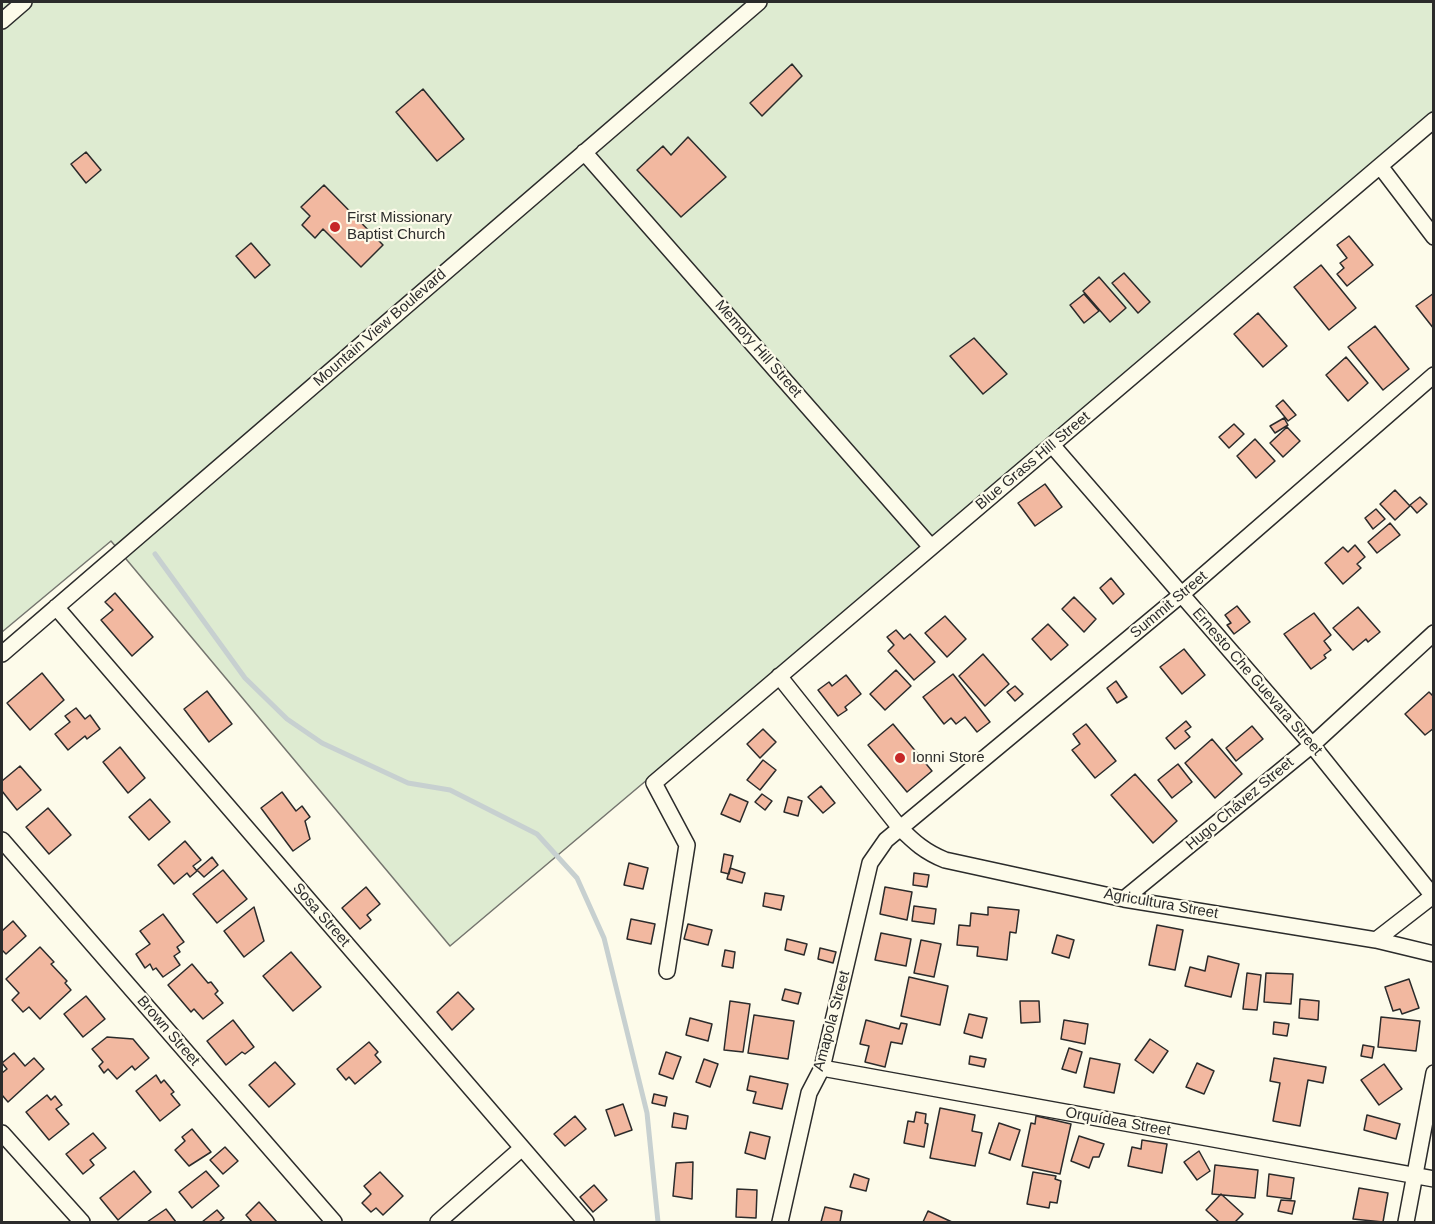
<!DOCTYPE html>
<meta charset="utf-8">
<style>
body{margin:0}
#map{position:relative;width:1435px;height:1224px;overflow:hidden;background:#fdfbea;font-family:Helvetica,sans-serif}
canvas{display:block}
.frame{position:absolute;inset:0;border:3px solid #2b2b2b;pointer-events:none}
</style>
<div id="map">
<canvas width="1435" height="1224"></canvas>
<div class="frame"></div>
</div>
<script>
const ctx = document.querySelector('canvas').getContext('2d');
ctx.lineJoin = 'round';
function fillPath(path, color) { ctx.fillStyle = color; ctx.fill(path, 'evenodd'); }
function strokePath(path, color, width, dash) { ctx.strokeStyle = color; ctx.lineWidth = width; ctx.lineCap = dash ? 'butt' : 'round'; ctx.setLineDash(dash || []); ctx.stroke(path); }
function label(font, color, halo, rows, align = 'center') {
  ctx.font = font + ' Helvetica,sans-serif'; ctx.lineWidth = 4.5; ctx.setLineDash([]); ctx.textBaseline = 'middle'; ctx.strokeStyle = halo; ctx.fillStyle = color; for (const [text, x, y, turn = 0] of rows) {
    ctx.save(); ctx.translate(x, y); ctx.rotate((+turn || 0) * Math.PI / 180); ctx.textAlign = isNaN(turn) ? turn : align; if (halo) ctx.strokeText(text, 0, 0); ctx.fillText(text, 0, 0); ctx.restore();
  }
}
const green = new Path2D(`
 M 2,2 L 1433,2 L 1433,117 L 450,946 L 111,541 L 2,632 Z`);
fillPath(green, '#deebd1');
strokePath(green, '#74746e', 1.5);
strokePath(new Path2D(`
 M 155,554 L 245,678 L 287,719 L 322,743 L 408,783 L 450,790 L 537,834 L 577,878 L 604,938 L 647,1113 L 658,1222`), '#c7d0d0', 5);
const building = new Path2D(`
 M 792,64 L 802,76 L 762,116 L 750,103 Z
 M 423,89 L 464,139 L 437,161 L 396,112 Z
 M 688,137 L 726,177 L 681,217 L 637,170 L 663,146 L 671,155 Z
 M 86,152 L 101,170 L 86,183 L 71,164 Z
 M 324,185 L 383,245 L 361,267 L 323,229 L 315,238 L 302,225 L 310,216 L 301,207 Z
 M 1349,236 L 1373,265 L 1347,286 L 1337,274 L 1344,268 L 1340,263 L 1347,258 L 1337,245 Z
 M 251,243 L 270,265 L 255,278 L 236,256 Z
 M 1321,265 L 1356,308 L 1329,330 L 1294,287 Z
 M 1124,273 L 1150,302 L 1138,313 L 1112,283 Z
 M 1099,277 L 1126,308 L 1110,322 L 1083,291 Z
 M 1434,293 L 1434,329 L 1416,306 Z
 M 1084,294 L 1099,311 L 1084,323 L 1070,305 Z
 M 1258,313 L 1287,346 L 1263,367 L 1234,334 Z
 M 1375,326 L 1409,369 L 1383,390 L 1348,347 Z
 M 974,338 L 1007,374 L 983,394 L 950,356 Z
 M 1346,357 L 1368,383 L 1348,401 L 1326,375 Z
 M 1283,400 L 1296,415 L 1288,421 L 1276,406 Z
 M 1284,418 L 1288,425 L 1275,433 L 1270,426 Z
 M 1234,424 L 1244,434 L 1229,448 L 1219,437 Z
 M 1287,427 L 1300,441 L 1283,457 L 1270,443 Z
 M 1255,439 L 1275,461 L 1256,478 L 1237,456 Z
 M 1045,484 L 1062,507 L 1035,526 L 1018,503 Z
 M 1395,490 L 1410,506 L 1395,520 L 1380,504 Z
 M 1420,497 L 1427,504 L 1417,513 L 1410,505 Z
 M 1376,509 L 1385,519 L 1373,529 L 1365,518 Z
 M 1390,523 L 1400,535 L 1377,553 L 1368,542 Z
 M 1355,545 L 1365,557 L 1357,564 L 1361,568 L 1343,584 L 1325,563 L 1343,547 L 1348,552 Z
 M 1111,578 L 1124,594 L 1113,604 L 1100,588 Z
 M 115,593 L 153,637 L 132,656 L 101,620 L 113,610 L 105,602 Z
 M 1074,597 L 1096,619 L 1084,632 L 1062,609 Z
 M 1237,606 L 1250,622 L 1234,634 L 1227,625 L 1231,623 L 1225,615 Z
 M 1358,607 L 1380,632 L 1368,642 L 1366,639 L 1353,650 L 1333,628 Z
 M 1314,613 L 1331,635 L 1324,641 L 1331,650 L 1324,655 L 1326,658 L 1311,669 L 1284,634 Z
 M 945,616 L 966,639 L 947,657 L 925,633 Z
 M 1048,624 L 1068,645 L 1051,660 L 1032,639 Z
 M 896,630 L 904,639 L 910,634 L 935,662 L 914,680 L 888,651 L 894,645 L 887,637 Z
 M 1184,649 L 1205,675 L 1182,694 L 1160,667 Z
 M 983,654 L 1009,684 L 985,706 L 959,676 Z
 M 896,670 L 911,686 L 885,710 L 870,694 Z
 M 42,673 L 64,700 L 30,730 L 7,703 Z
 M 953,674 L 990,722 L 977,732 L 965,717 L 956,724 L 951,718 L 944,724 L 923,697 Z
 M 846,675 L 861,694 L 845,707 L 847,710 L 838,716 L 818,690 L 829,682 L 832,686 Z
 M 1116,681 L 1127,697 L 1117,703 L 1107,688 Z
 M 1015,686 L 1023,694 L 1015,701 L 1007,692 Z
 M 207,691 L 232,724 L 209,742 L 184,709 Z
 M 1429,692 L 1434,697 L 1434,728 L 1425,735 L 1405,714 Z
 M 76,708 L 85,719 L 90,715 L 100,729 L 87,739 L 85,736 L 68,750 L 55,734 L 70,722 L 65,716 Z
 M 1186,721 L 1191,727 L 1185,731 L 1190,737 L 1175,749 L 1166,738 Z
 M 893,724 L 932,771 L 907,792 L 868,745 Z
 M 1086,724 L 1116,761 L 1095,778 L 1072,750 L 1080,744 L 1073,734 Z
 M 1252,726 L 1263,739 L 1236,761 L 1226,748 Z
 M 763,729 L 776,742 L 760,758 L 747,744 Z
 M 1212,739 L 1242,774 L 1215,798 L 1185,763 Z
 M 120,747 L 145,778 L 128,793 L 103,762 Z
 M 763,760 L 776,770 L 760,790 L 747,780 Z
 M 1178,764 L 1192,782 L 1172,798 L 1158,780 Z
 M 20,766 L 41,790 L 17,810 L 2,791 L 2,781 Z
 M 1135,774 L 1177,821 L 1153,843 L 1111,795 Z
 M 821,786 L 835,803 L 823,813 L 808,797 Z
 M 282,792 L 296,811 L 302,806 L 310,817 L 305,821 L 310,839 L 293,851 L 261,808 Z
 M 730,794 L 748,802 L 740,822 L 721,814 Z
 M 762,794 L 772,801 L 765,810 L 755,802 Z
 M 788,797 L 802,801 L 798,816 L 784,812 Z
 M 150,799 L 170,822 L 149,840 L 129,817 Z
 M 48,808 L 71,835 L 49,854 L 26,827 Z
 M 185,841 L 201,860 L 193,866 L 197,871 L 190,877 L 187,873 L 174,884 L 158,865 Z
 M 724,854 L 733,856 L 729,874 L 721,872 Z
 M 212,857 L 218,865 L 204,877 L 197,870 Z
 M 629,863 L 648,868 L 643,889 L 624,885 Z
 M 730,868 L 745,873 L 742,883 L 727,879 Z
 M 223,870 L 247,899 L 217,923 L 193,894 Z
 M 914,873 L 929,875 L 927,887 L 913,885 Z
 M 366,887 L 380,904 L 367,915 L 371,920 L 360,929 L 342,908 Z
 M 885,887 L 912,892 L 907,920 L 880,914 Z
 M 765,893 L 784,896 L 781,910 L 763,906 Z
 M 914,906 L 936,909 L 934,924 L 912,921 Z
 M 254,907 L 264,941 L 244,957 L 224,931 Z
 M 988,907 L 1019,910 L 1016,933 L 1010,932 L 1007,960 L 977,956 L 978,947 L 957,945 L 959,925 L 970,926 L 971,913 L 988,915 Z
 M 163,914 L 184,942 L 177,947 L 180,952 L 174,956 L 180,965 L 163,977 L 156,968 L 153,970 L 150,964 L 145,968 L 136,954 L 150,944 L 140,931 Z
 M 631,919 L 655,924 L 651,944 L 627,939 Z
 M 13,921 L 26,936 L 6,954 L 2,950 L 2,931 Z
 M 688,924 L 712,930 L 708,945 L 684,939 Z
 M 1157,925 L 1183,930 L 1175,970 L 1149,965 Z
 M 881,933 L 911,939 L 906,966 L 875,960 Z
 M 1057,935 L 1074,940 L 1069,958 L 1052,953 Z
 M 787,939 L 807,944 L 804,955 L 785,950 Z
 M 921,940 L 941,944 L 934,977 L 914,973 Z
 M 40,947 L 54,962 L 51,964 L 67,981 L 65,983 L 71,990 L 40,1019 L 29,1007 L 23,1012 L 12,1000 L 19,993 L 6,979 Z
 M 820,948 L 836,952 L 833,963 L 818,959 Z
 M 725,950 L 735,952 L 733,968 L 722,966 Z
 M 291,952 L 321,987 L 293,1011 L 263,976 Z
 M 1208,956 L 1239,964 L 1231,997 L 1185,986 L 1190,967 L 1205,971 Z
 M 192,964 L 208,983 L 211,982 L 218,991 L 215,994 L 223,1003 L 203,1019 L 194,1009 L 191,1012 L 168,985 Z
 M 1247,973 L 1261,975 L 1257,1010 L 1243,1009 Z
 M 1266,973 L 1293,974 L 1291,1004 L 1264,1002 Z
 M 909,977 L 948,986 L 940,1025 L 901,1016 Z
 M 1409,979 L 1419,1008 L 1402,1014 L 1400,1009 L 1393,1011 L 1385,987 Z
 M 785,989 L 801,993 L 798,1004 L 782,1000 Z
 M 458,992 L 474,1009 L 452,1030 L 437,1012 Z
 M 86,996 L 105,1019 L 83,1037 L 64,1014 Z
 M 1300,999 L 1319,1001 L 1318,1020 L 1299,1018 Z
 M 730,1001 L 750,1004 L 743,1052 L 724,1050 Z
 M 1020,1001 L 1039,1001 L 1040,1022 L 1021,1023 Z
 M 969,1014 L 987,1018 L 982,1038 L 964,1033 Z
 M 754,1015 L 794,1021 L 788,1059 L 748,1053 Z
 M 1381,1017 L 1420,1021 L 1416,1051 L 1378,1047 Z
 M 690,1018 L 712,1024 L 708,1041 L 686,1035 Z
 M 233,1020 L 254,1047 L 245,1054 L 242,1052 L 226,1065 L 207,1041 Z
 M 866,1020 L 899,1029 L 901,1023 L 907,1024 L 902,1044 L 891,1042 L 885,1067 L 865,1062 L 869,1046 L 860,1044 Z
 M 1064,1020 L 1088,1024 L 1085,1044 L 1061,1039 Z
 M 1274,1022 L 1289,1024 L 1287,1036 L 1273,1034 Z
 M 107,1037 L 133,1039 L 149,1058 L 135,1070 L 132,1066 L 117,1079 L 108,1069 L 104,1073 L 99,1066 L 103,1062 L 92,1049 Z
 M 1150,1039 L 1168,1051 L 1153,1073 L 1135,1060 Z
 M 369,1042 L 378,1052 L 375,1055 L 381,1062 L 355,1084 L 349,1077 L 346,1080 L 337,1069 Z
 M 1363,1045 L 1374,1047 L 1372,1058 L 1361,1056 Z
 M 1069,1048 L 1082,1052 L 1076,1073 L 1062,1069 Z
 M 666,1052 L 681,1057 L 673,1079 L 659,1074 Z
 M 14,1053 L 25,1066 L 34,1058 L 44,1069 L 8,1102 L 2,1095 L 2,1073 L 7,1069 L 2,1063 Z
 M 970,1056 L 986,1059 L 984,1067 L 969,1064 Z
 M 1090,1058 L 1120,1064 L 1114,1093 L 1084,1087 Z
 M 1274,1058 L 1326,1067 L 1323,1083 L 1308,1080 L 1300,1126 L 1273,1121 L 1280,1083 L 1270,1081 Z
 M 704,1059 L 718,1064 L 710,1087 L 696,1082 Z
 M 275,1062 L 295,1084 L 269,1107 L 249,1085 Z
 M 1197,1063 L 1214,1071 L 1204,1094 L 1186,1087 Z
 M 1384,1064 L 1402,1089 L 1379,1105 L 1361,1080 Z
 M 156,1075 L 161,1083 L 164,1080 L 174,1092 L 171,1094 L 180,1105 L 160,1121 L 136,1091 Z
 M 750,1076 L 788,1084 L 782,1109 L 753,1103 L 756,1092 L 747,1090 Z
 M 654,1094 L 667,1097 L 665,1106 L 652,1103 Z
 M 47,1095 L 51,1100 L 55,1096 L 62,1105 L 56,1109 L 69,1124 L 49,1140 L 26,1112 Z
 M 623,1104 L 632,1130 L 615,1136 L 606,1110 Z
 M 940,1108 L 975,1115 L 972,1131 L 982,1133 L 975,1166 L 930,1158 Z
 M 916,1112 L 926,1114 L 925,1123 L 928,1124 L 924,1147 L 904,1143 L 908,1121 L 914,1122 Z
 M 674,1113 L 688,1116 L 686,1129 L 672,1127 Z
 M 1367,1115 L 1400,1124 L 1396,1139 L 1364,1130 Z
 M 575,1116 L 586,1129 L 565,1146 L 554,1134 Z
 M 1036,1116 L 1071,1124 L 1060,1174 L 1022,1166 L 1031,1123 L 1035,1124 Z
 M 999,1123 L 1020,1130 L 1010,1160 L 989,1153 Z
 M 192,1129 L 211,1152 L 189,1166 L 175,1150 L 185,1141 L 182,1137 Z
 M 750,1132 L 770,1137 L 765,1159 L 745,1153 Z
 M 93,1133 L 106,1148 L 90,1160 L 94,1165 L 83,1174 L 66,1154 Z
 M 1079,1136 L 1104,1144 L 1099,1157 L 1093,1157 L 1089,1168 L 1071,1161 Z
 M 1142,1140 L 1167,1144 L 1162,1173 L 1128,1166 L 1132,1147 L 1141,1149 Z
 M 225,1147 L 238,1161 L 223,1174 L 210,1160 Z
 M 1199,1151 L 1210,1171 L 1197,1180 L 1184,1162 Z
 M 693,1162 L 692,1199 L 673,1196 L 676,1163 Z
 M 1215,1165 L 1258,1170 L 1255,1198 L 1212,1194 Z
 M 134,1171 L 151,1192 L 118,1220 L 100,1198 Z
 M 206,1171 L 219,1186 L 192,1208 L 179,1192 Z
 M 380,1172 L 403,1196 L 383,1215 L 376,1208 L 371,1212 L 362,1203 L 371,1194 L 364,1186 Z
 M 1033,1172 L 1056,1176 L 1055,1179 L 1061,1181 L 1057,1203 L 1050,1202 L 1049,1208 L 1027,1204 Z
 M 854,1174 L 869,1179 L 866,1191 L 850,1187 Z
 M 1269,1174 L 1294,1178 L 1291,1199 L 1267,1196 Z
 M 594,1185 L 607,1200 L 593,1212 L 580,1197 Z
 M 1359,1188 L 1388,1193 L 1383,1222 L 1353,1219 Z
 M 737,1189 L 757,1190 L 756,1218 L 736,1217 Z
 M 1221,1194 L 1243,1214 L 1235,1222 L 1219,1222 L 1206,1210 Z
 M 1281,1200 L 1295,1201 L 1292,1214 L 1278,1211 Z
 M 259,1202 L 277,1222 L 252,1222 L 246,1215 Z
 M 825,1207 L 842,1211 L 840,1222 L 821,1222 Z
 M 166,1209 L 176,1222 L 147,1222 Z
 M 217,1210 L 224,1218 L 219,1222 L 202,1222 Z
 M 928,1211 L 952,1222 L 923,1222 Z`);
fillPath(building, '#f2b8a0');
strokePath(building, '#2b2b2b', 1.5);
const minor = new Path2D(`
 M 2,21 L 24,2
 M 584,152 L 931,547
 M 1380,166 L 1434,237
 M 1052,445 L 1312,745 L 1433,896
 M 56,607 L 586,1222
 M 2,654 L 759,2
 M 779,676 L 900,828 C 914,842 925,852 945,860 L 1124,899 L 1376,940 L 1434,954
 M 2,840 L 334,1222
 M 1124,899 L 1312,745 L 1434,633
 M 1376,940 L 1434,895
 M 667,971 L 687,845 L 654,783 L 1434,120
 M 822,1068 L 1434,1179
 M 2,1133 L 82,1222
 M 438,1222 L 522,1148
 M 780,1222 L 809,1093 L 822,1068 L 870,863 L 886,840 L 1182,594 L 1434,375
 M 1406,1222 L 1434,1073`);
strokePath(minor, '#2b2b2b', 18);
strokePath(minor, '#fdfbea', 15);
for (const [x, y, r, color] of [
 [335,227,6,"#c62828"],
 [900,758,6,"#c62828"]
]) { const dot = new Path2D(); dot.arc(x, y, r, 0, 2 * Math.PI); ctx.fillStyle = color; ctx.fill(dot); strokePath(dot, '#fdfbea', 2); }
label('15px', '#2b2b2b', '#fdfbea', [
 ["First Missionary",347,218],
 ["Baptist Church",347,235],
 ["Ionni Store",912,758]
], 'left');
label('15px', '#2b2b2b', '#fdfbea', [
 ["Mountain View Boulevard",380,328,-41],
 ["Memory Hill Street",758,349,49],
 ["Blue Grass Hill Street",1033,461,-40],
 ["Summit Street",1169,605,-40],
 ["Ernesto Che Guevara Street",1257,682,49],
 ["Hugo Chávez Street",1240,804,-40],
 ["Agricultura Street",1161,904,10],
 ["Sosa Street",321,915,49],
 ["Amapola Street",832,1021,-75],
 ["Brown Street",168,1031,49],
 ["Orquídea Street",1118,1122,10]
]);
</script>
